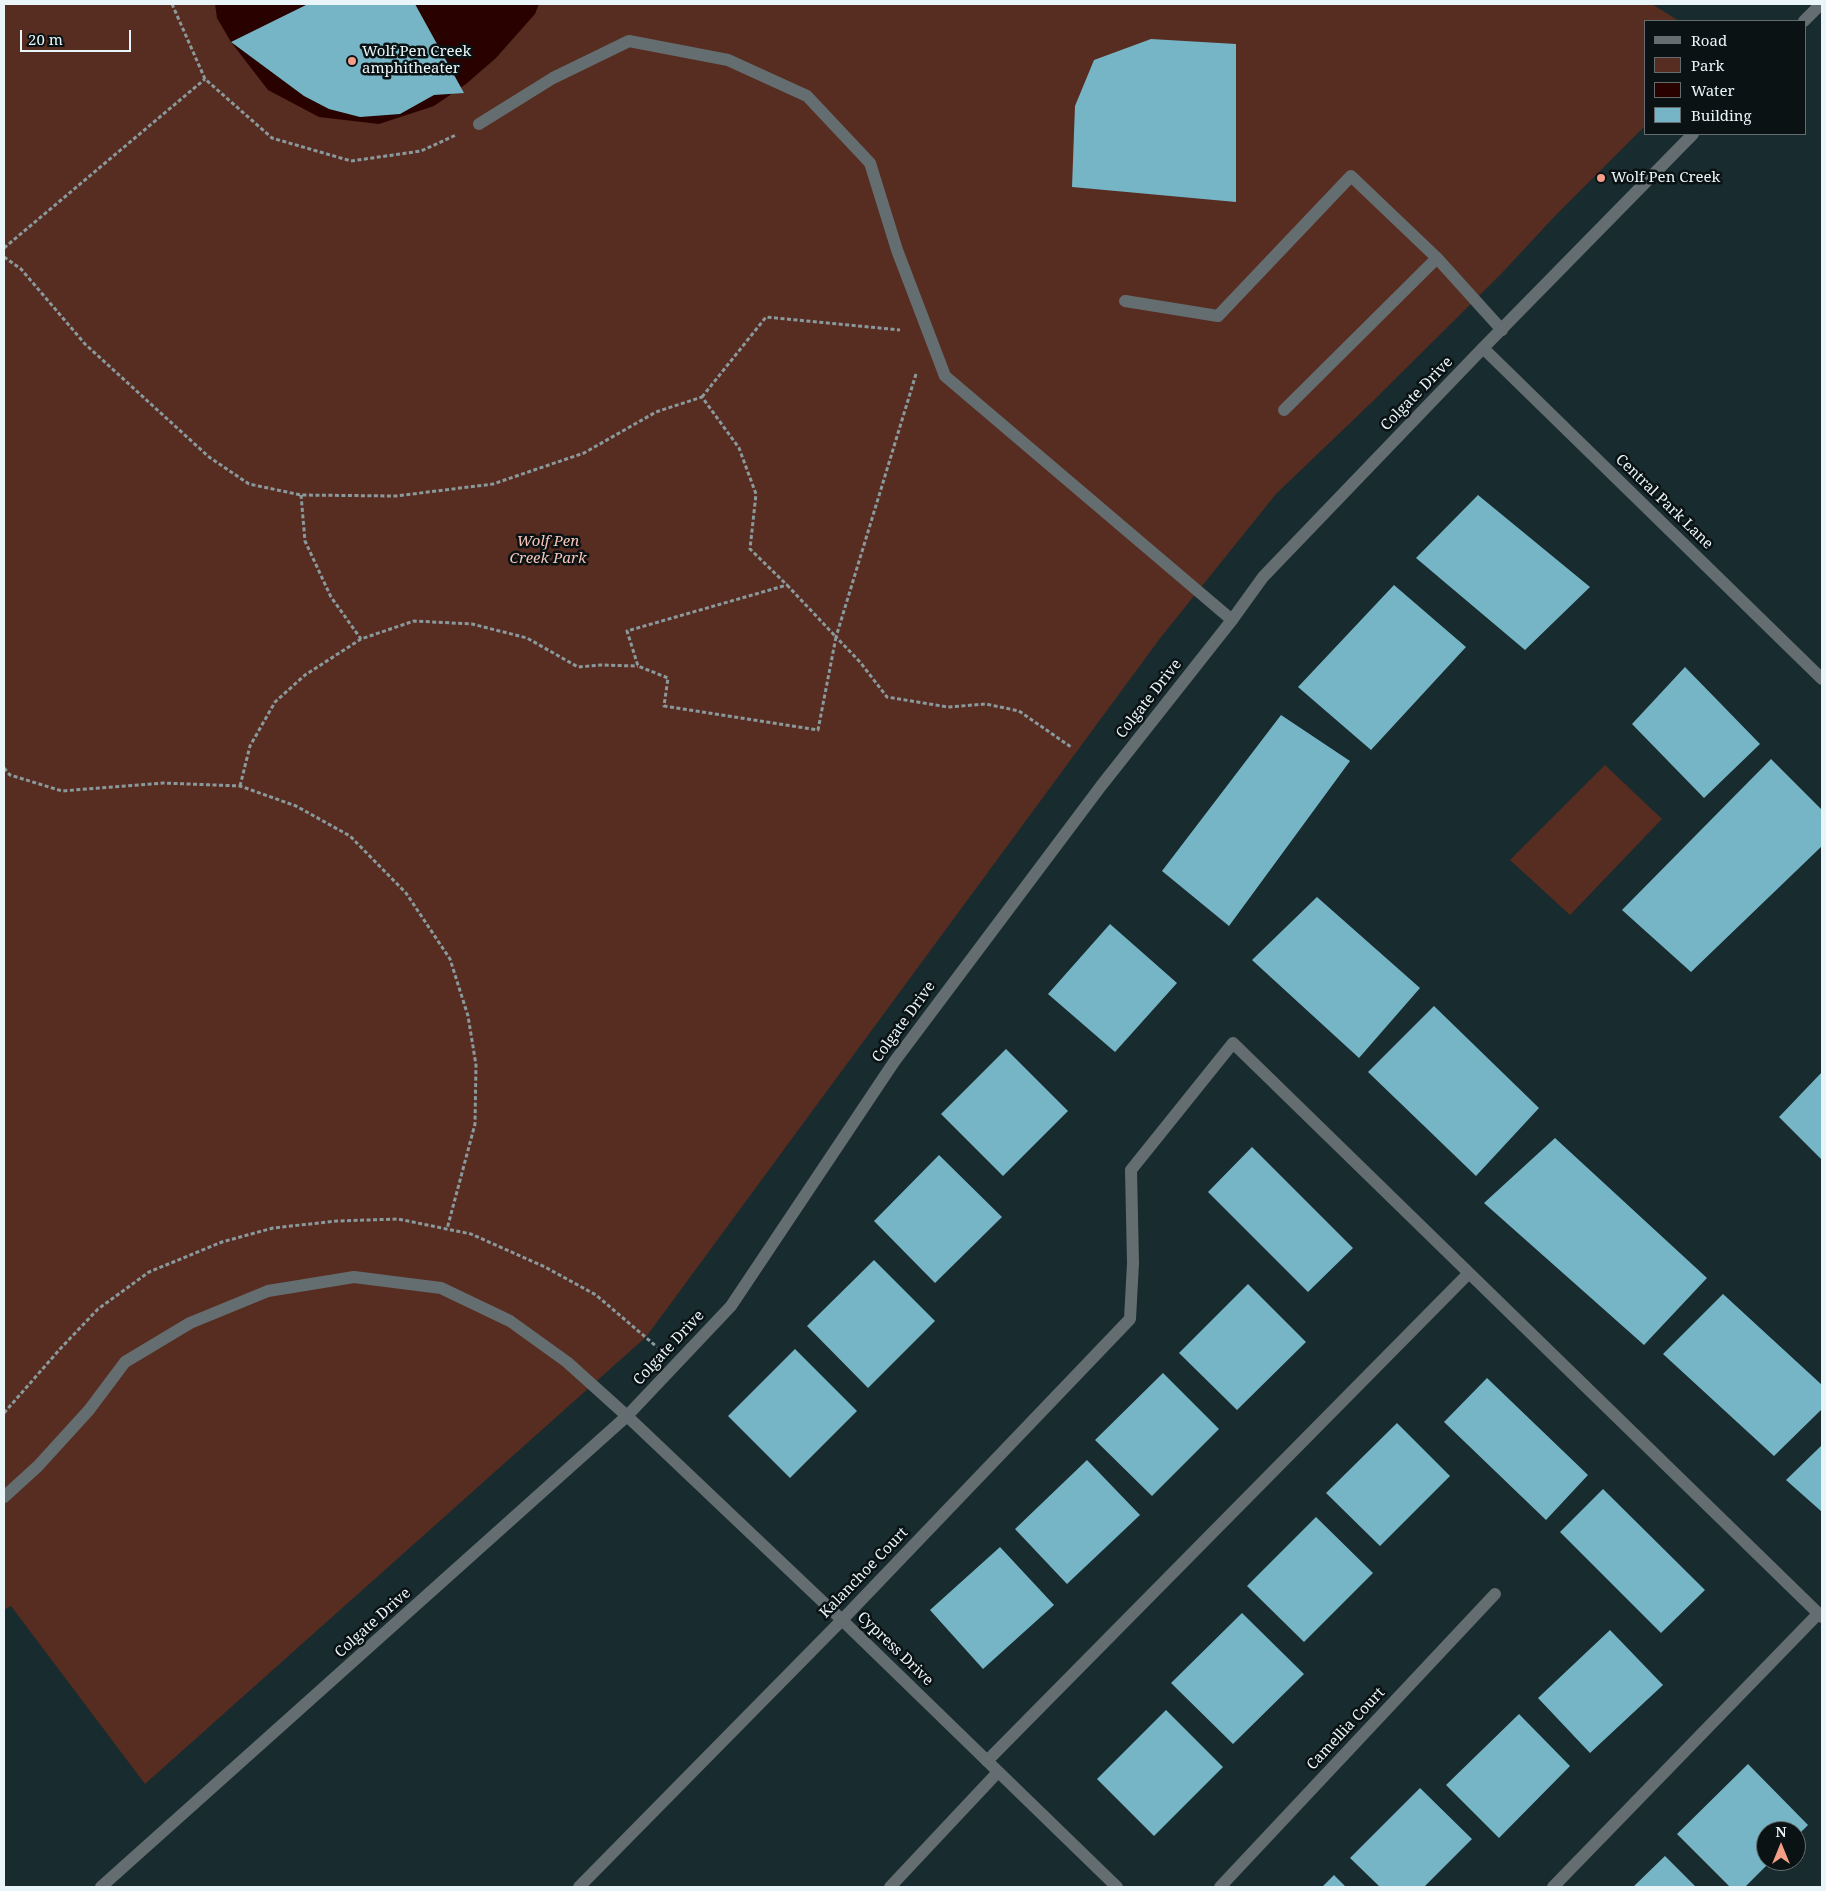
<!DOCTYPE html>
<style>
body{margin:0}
#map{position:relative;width:1826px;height:1891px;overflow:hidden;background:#182b2f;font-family:"Noto Serif",serif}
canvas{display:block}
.frame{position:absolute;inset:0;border:5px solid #e9f5f8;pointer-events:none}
.legend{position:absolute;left:1644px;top:20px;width:162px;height:115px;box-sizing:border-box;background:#0a1214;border:1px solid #636d6f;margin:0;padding:6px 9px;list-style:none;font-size:15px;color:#e9f5f8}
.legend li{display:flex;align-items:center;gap:10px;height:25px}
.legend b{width:25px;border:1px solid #636d6f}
.north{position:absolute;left:1756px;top:1821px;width:50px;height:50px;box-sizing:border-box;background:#0a1214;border:1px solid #636d6f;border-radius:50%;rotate:0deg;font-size:14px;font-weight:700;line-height:20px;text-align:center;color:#e9f5f8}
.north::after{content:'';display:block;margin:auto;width:18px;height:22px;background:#f49e87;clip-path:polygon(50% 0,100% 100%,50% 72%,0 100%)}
.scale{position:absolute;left:20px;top:30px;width:111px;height:22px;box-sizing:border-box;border:2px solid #e9f5f8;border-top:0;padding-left:6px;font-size:15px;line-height:18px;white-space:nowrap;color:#e9f5f8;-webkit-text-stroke:4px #0a1214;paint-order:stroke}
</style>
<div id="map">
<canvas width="1826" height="1891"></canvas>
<div class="frame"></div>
<ul class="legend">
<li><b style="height:6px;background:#646d6f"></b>Road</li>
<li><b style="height:14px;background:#572c21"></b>Park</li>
<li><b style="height:14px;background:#290200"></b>Water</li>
<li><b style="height:14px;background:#76b5c5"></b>Building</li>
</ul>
<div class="north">N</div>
<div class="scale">20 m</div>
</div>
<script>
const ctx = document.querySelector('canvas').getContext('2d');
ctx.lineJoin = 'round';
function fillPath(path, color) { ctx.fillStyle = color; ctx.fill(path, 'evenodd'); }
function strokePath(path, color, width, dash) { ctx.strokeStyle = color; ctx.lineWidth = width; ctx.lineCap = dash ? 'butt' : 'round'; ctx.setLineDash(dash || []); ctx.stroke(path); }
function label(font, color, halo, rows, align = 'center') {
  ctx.font = font + ' "Noto Serif",serif'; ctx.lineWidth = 5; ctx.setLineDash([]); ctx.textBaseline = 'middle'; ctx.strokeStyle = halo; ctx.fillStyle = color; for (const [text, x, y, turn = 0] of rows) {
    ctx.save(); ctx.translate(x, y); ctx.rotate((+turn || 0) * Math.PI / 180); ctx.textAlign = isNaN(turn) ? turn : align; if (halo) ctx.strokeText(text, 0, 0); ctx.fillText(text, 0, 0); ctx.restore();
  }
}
fillPath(new Path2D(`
 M 4,4 L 1652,4 L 1679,21 L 1645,21 L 1645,126 L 1555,216 L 1500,275 L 1372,402 L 1276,494 L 1161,637 L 646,1337 L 145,1784 L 11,1606 L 4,1610 Z
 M 1605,765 L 1662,819 L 1570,915 L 1510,860 Z`), '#572c21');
fillPath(new Path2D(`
 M 215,4 L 539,4 L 535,14 L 496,58 L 466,84 L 434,106 L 379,124 L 319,117 L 268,90 L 231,42 L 217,18 Z`), '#290200');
fillPath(new Path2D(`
 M 308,4 L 415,4 L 464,93 L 434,95 L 400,114 L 360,117 L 329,109 L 304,96 L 231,42 Z
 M 1151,39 L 1236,44 L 1236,202 L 1072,187 L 1075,106 L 1094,60 Z
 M 1478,495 L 1590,587 L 1525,650 L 1416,558 Z
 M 1394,585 L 1466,647 L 1371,750 L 1298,687 Z
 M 1685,667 L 1760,744 L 1704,798 L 1632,724 Z
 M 1281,715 L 1350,761 L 1229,926 L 1162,871 Z
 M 1771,759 L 1822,810 L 1822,846 L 1691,972 L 1622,910 Z
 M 1317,897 L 1420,988 L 1359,1058 L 1252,960 Z
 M 1110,924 L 1177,983 L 1115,1052 L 1048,994 Z
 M 1434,1006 L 1539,1108 L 1476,1176 L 1368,1072 Z
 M 1006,1049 L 1068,1111 L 1003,1176 L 941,1114 Z
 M 1822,1072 L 1822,1160 L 1779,1117 Z
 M 1555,1138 L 1707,1278 L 1644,1345 L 1484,1203 Z
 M 1252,1147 L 1353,1248 L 1308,1292 L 1208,1192 Z
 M 939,1155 L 1002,1217 L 935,1283 L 874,1221 Z
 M 874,1260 L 935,1321 L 868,1388 L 807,1326 Z
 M 1248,1284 L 1306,1342 L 1237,1410 L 1179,1353 Z
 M 1723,1294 L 1822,1385 L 1822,1409 L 1774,1456 L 1663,1354 Z
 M 795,1349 L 857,1411 L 790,1478 L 728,1416 Z
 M 1163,1373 L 1219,1429 L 1152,1496 L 1095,1440 Z
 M 1487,1378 L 1588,1475 L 1546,1520 L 1444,1422 Z
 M 1397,1423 L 1450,1476 L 1380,1546 L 1326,1493 Z
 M 1822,1445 L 1822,1512 L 1786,1480 Z
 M 1087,1460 L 1140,1515 L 1067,1584 L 1015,1529 Z
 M 1603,1489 L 1705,1590 L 1661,1633 L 1560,1532 Z
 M 1316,1517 L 1373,1573 L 1304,1642 L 1247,1586 Z
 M 1000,1547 L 1054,1605 L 983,1669 L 930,1610 Z
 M 1242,1613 L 1304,1674 L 1233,1744 L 1171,1683 Z
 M 1610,1630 L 1663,1685 L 1590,1753 L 1538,1698 Z
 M 1166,1710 L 1223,1767 L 1154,1836 L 1097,1779 Z
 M 1519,1714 L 1570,1766 L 1499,1838 L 1446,1785 Z
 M 1748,1764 L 1808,1825 L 1796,1837 L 1796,1831 L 1766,1831 L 1766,1861 L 1771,1861 L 1745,1887 L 1730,1887 L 1677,1834 Z
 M 1420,1788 L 1472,1839 L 1424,1887 L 1380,1887 L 1350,1858 Z
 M 1665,1856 L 1696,1887 L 1633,1887 Z
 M 1334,1875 L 1346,1887 L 1322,1887 Z`), '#76b5c5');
strokePath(new Path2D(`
 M 172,4 L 205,79 L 272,138 L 351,161 L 421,151 L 456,135
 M 4,248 L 205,79
 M 4,257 L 21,269 L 85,344 L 209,457 L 249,484 L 301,495 L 396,496 L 493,484 L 584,453 L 656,412 L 702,397 L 739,448 L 756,494 L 750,549 L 787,585
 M 916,374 L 836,637 L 860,662 L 887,697 L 948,707 L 986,704 L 1019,711 L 1071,747
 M 702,397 L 766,317 L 900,330
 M 301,495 L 305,541 L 331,597 L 361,639
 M 787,585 L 836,637 L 818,730 L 664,706 L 668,678 L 638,666 L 627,631 Z
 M 4,768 L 10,775 L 62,791 L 163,783 L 240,786 L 296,806 L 350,836 L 406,893 L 450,959 L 468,1016 L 476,1065 L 475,1124 L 447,1229
 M 240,786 L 250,746 L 275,702 L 305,675 L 361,639 L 414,621 L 472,624 L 527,638 L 578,667 L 601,665 L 638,666
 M 4,1413 L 60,1349 L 98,1309 L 149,1272 L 222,1242 L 273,1228 L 337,1221 L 398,1219 L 471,1234 L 545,1267 L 596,1295 L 657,1347`), '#8a999c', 3, [4, 2.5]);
strokePath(new Path2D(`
 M 479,124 L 553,78 L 629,41 L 728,60 L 807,96 L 870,163 L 897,250 L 945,376 L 1232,620
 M 1125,301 L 1218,316 L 1351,176 L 1437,258 L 1502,330
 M 1284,410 L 1437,258
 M 1133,1263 L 1131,1170 L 1233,1043 L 1822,1617
 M 4,1497 L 38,1466 L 89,1410 L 125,1362 L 190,1323 L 268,1291 L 354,1277 L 441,1288 L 510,1321 L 567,1362 L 627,1416
 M 987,1761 L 1469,1273
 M 890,1887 L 998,1772
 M 1553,1887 L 1818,1614`), '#646d6f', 12);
strokePath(new Path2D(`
 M 1804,21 L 1821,4
 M 1483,348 L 1822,679
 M 627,1416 L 842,1620 L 1117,1887
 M 101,1887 L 627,1416 L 731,1306 L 894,1062 L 1101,786 L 1232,620 L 1263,577 L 1483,348 L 1693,134
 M 579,1887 L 842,1620 L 1130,1319 L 1133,1263
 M 1220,1887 L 1495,1594`), '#646d6f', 12);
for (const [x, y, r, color] of [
 [352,61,5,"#f49e87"],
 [1601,178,5,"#f49e87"]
]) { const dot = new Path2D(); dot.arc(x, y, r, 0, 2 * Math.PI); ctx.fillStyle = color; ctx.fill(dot); strokePath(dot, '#0a1214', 2); }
label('15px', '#e9f5f8', '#0a1214', [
 ["Wolf Pen Creek",362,52],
 ["amphitheater",362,69],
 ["Wolf Pen Creek",1611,178]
], 'left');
label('15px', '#e9f5f8', '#0a1214', [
 ["Colgate Drive",1417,394,-46],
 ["Central Park Lane",1664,502,44],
 ["Colgate Drive",1149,699,-52],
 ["Colgate Drive",904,1022,-54],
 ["Colgate Drive",669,1348,-47],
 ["Kalanchoe Court",864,1573,-46],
 ["Colgate Drive",373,1623,-42],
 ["Cypress Drive",895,1649,44],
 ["Camellia Court",1346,1729,-47]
]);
label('italic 15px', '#f6c5b8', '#0a1214', [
 ["Wolf Pen",548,542],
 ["Creek Park",548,559]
]);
</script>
